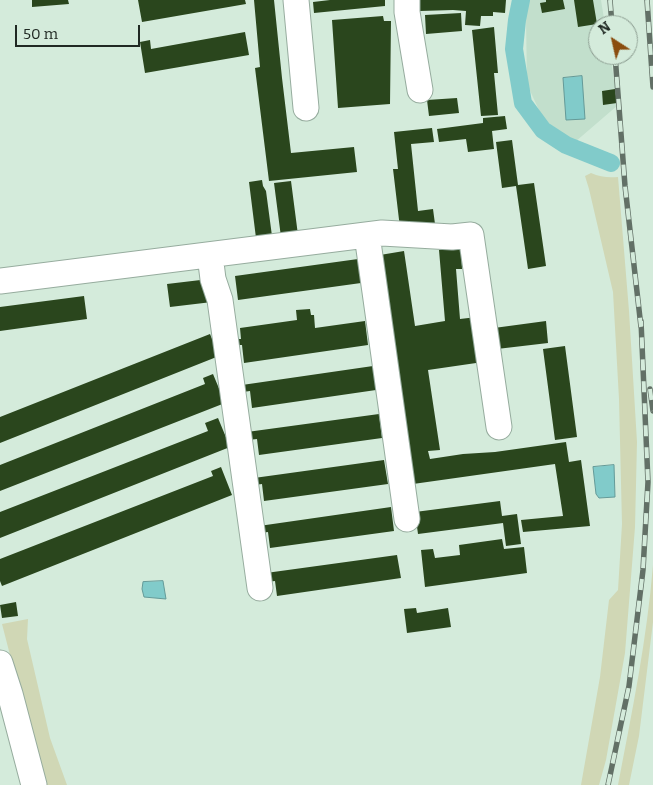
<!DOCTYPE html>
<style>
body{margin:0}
#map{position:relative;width:653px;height:785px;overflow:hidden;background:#d4ebdb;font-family:Bitter,serif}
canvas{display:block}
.north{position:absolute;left:588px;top:15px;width:50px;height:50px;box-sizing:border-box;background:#d4ebdb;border:1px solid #8c9d91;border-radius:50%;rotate:325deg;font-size:14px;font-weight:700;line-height:20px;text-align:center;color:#202923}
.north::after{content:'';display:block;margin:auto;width:18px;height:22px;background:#8a4d0f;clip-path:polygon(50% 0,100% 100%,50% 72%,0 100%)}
.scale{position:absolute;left:15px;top:25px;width:125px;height:22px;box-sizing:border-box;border:2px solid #202923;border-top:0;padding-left:6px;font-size:15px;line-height:18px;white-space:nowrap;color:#202923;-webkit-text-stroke:4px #d4ebdb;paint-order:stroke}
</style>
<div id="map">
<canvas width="653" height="785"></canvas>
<div class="north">N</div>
<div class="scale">50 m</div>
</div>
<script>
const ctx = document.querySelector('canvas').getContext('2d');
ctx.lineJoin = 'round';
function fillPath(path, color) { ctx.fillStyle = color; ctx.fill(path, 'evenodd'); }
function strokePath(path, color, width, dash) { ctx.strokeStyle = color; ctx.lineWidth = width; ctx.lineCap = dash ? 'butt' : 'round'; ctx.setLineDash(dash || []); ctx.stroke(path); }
fillPath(new Path2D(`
 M 528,0 L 601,0 L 605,25 L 598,25 L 598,55 L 610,55 L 618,105 L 575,142 L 543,119 L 527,84 L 526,18 Z`), '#c2dfcc');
fillPath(new Path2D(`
 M 591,173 C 600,177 608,178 618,177 L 629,311 L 637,442 L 635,527 L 625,653 L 606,760 L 599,785 L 581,785 L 600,677 L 609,600 L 618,590 L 622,524 L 619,399 L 613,292 L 589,189 L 585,176 Z
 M 653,565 L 653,622 L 639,736 L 629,785 L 618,785 C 632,712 647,639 653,565 Z
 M 28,619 L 27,639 L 50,738 L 67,785 L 41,785 L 18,686 L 2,624 Z`), '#d0d7b5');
const water = new Path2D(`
 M 582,76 L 585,119 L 566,120 L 563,78 Z
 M 614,465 L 615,497 L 599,498 L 596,494 L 593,467 Z
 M 163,581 L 166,599 L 144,597 L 142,589 L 143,582 Z`);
fillPath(water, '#81cbca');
strokePath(water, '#649a98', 1);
strokePath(new Path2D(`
 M 521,0 L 517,20 L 514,49 L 523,103 L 543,130 L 566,145 L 611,163`), '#81cbca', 18);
fillPath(new Path2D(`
 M 32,0 L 68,0 L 69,4 L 32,7 Z
 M 138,0 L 245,0 L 246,4 L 142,22 Z
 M 254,0 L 274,0 L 282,78 L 291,153 L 354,147 L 357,172 L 269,181 L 255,68 L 260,67 Z
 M 330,0 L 385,0 L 385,6 L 314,13 L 313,2 Z
 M 419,0 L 506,0 L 505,13 L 493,12 L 493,16 L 481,16 L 480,26 L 465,25 L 466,11 L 453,10 L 420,11 Z
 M 546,0 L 563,0 L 565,9 L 542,13 L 540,3 L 546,2 Z
 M 574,0 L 593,0 L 597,24 L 578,27 Z
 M 461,13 L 462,31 L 426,34 L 425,15 Z
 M 383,16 L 384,21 L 391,21 L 390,104 L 338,108 L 332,20 Z
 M 494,27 L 498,73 L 494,73 L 498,115 L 481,116 L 472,30 Z
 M 245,32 L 249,55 L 145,73 L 140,42 L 150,40 L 151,49 Z
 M 615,89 L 617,103 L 603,105 L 602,91 Z
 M 457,98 L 459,113 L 429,116 L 427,100 Z
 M 505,116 L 507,129 L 492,131 L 494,149 L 468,152 L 466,139 L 439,142 L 437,129 L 483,123 L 483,118 Z
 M 432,128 L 434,142 L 411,144 L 418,211 L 433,209 L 435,224 L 400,228 L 393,169 L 398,169 L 394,132 Z
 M 512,140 L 518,185 L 534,183 L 546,266 L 528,269 L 516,186 L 502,188 L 496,142 Z
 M 262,180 L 263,186 L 266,191 L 272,236 L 256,238 L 249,182 Z
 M 291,181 L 298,235 L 281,237 L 274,183 Z
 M 461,248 L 462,269 L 456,269 L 460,319 L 477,317 L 483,362 L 428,370 L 440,450 L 428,451 L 430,459 L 463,454 L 495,452 L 566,442 L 569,462 L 581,460 L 590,526 L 523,532 L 521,520 L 563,516 L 555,464 L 413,484 L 380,255 L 404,251 L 415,326 L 445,321 L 439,250 Z
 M 358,259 L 361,283 L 238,300 L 235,276 Z
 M 209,279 L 212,302 L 170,307 L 167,284 Z
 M 84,296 L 87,319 L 0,331 L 0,307 Z
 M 310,309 L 311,315 L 314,315 L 315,328 L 365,321 L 368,345 L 244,363 L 242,345 L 237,345 L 236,339 L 241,339 L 240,328 L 297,320 L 296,310 Z
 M 546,321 L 548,343 L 497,349 L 494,328 Z
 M 210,334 L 219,356 L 0,443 L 0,417 Z
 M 565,346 L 577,437 L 555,440 L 543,349 Z
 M 373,366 L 376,390 L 252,408 L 250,391 L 243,392 L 242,385 Z
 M 213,374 L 225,403 L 0,491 L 0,465 L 205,384 L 203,378 Z
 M 379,414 L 382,438 L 259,455 L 257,439 L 248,440 L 247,432 Z
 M 218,418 L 230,447 L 0,538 L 0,512 L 208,431 L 205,423 Z
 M 384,460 L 388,484 L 264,501 L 262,484 L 255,485 L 254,478 Z
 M 221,467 L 232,495 L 2,586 L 0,581 L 0,559 L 213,476 L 211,471 Z
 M 500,501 L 502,516 L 517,514 L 521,544 L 506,546 L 503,523 L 418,534 L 415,512 Z
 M 391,507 L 394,531 L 270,548 L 268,532 L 261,533 L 259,526 Z
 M 502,539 L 504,549 L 524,547 L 527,573 L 425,587 L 421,550 L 433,549 L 435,558 L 460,555 L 459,545 Z
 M 397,555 L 401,578 L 277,596 L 275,581 L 267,582 L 266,573 Z
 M 16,602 L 18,616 L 2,618 L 0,605 Z
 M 416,608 L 417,613 L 448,608 L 451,627 L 407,633 L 404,609 Z`), '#2a461d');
const minor = new Path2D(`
 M 296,0 L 306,108
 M 407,0 L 407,12 L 420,90
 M 367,235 L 407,519
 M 210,255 L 213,279 L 220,300 L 260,588
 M 0,281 L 382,233 L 452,237 L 471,235 L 499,427
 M 0,663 L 10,694 L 34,785`);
strokePath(minor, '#96ac9e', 27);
strokePath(minor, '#fff', 25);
const rail = new Path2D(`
 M 610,0 L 612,25
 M 647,0 L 653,87
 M 615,55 L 625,186 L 641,327
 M 650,389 L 653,411
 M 608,785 L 629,686 L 643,570 L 648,482 L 641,321`);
strokePath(rail, '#627066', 5.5);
strokePath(rail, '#d4ebdb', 4, [11]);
</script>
